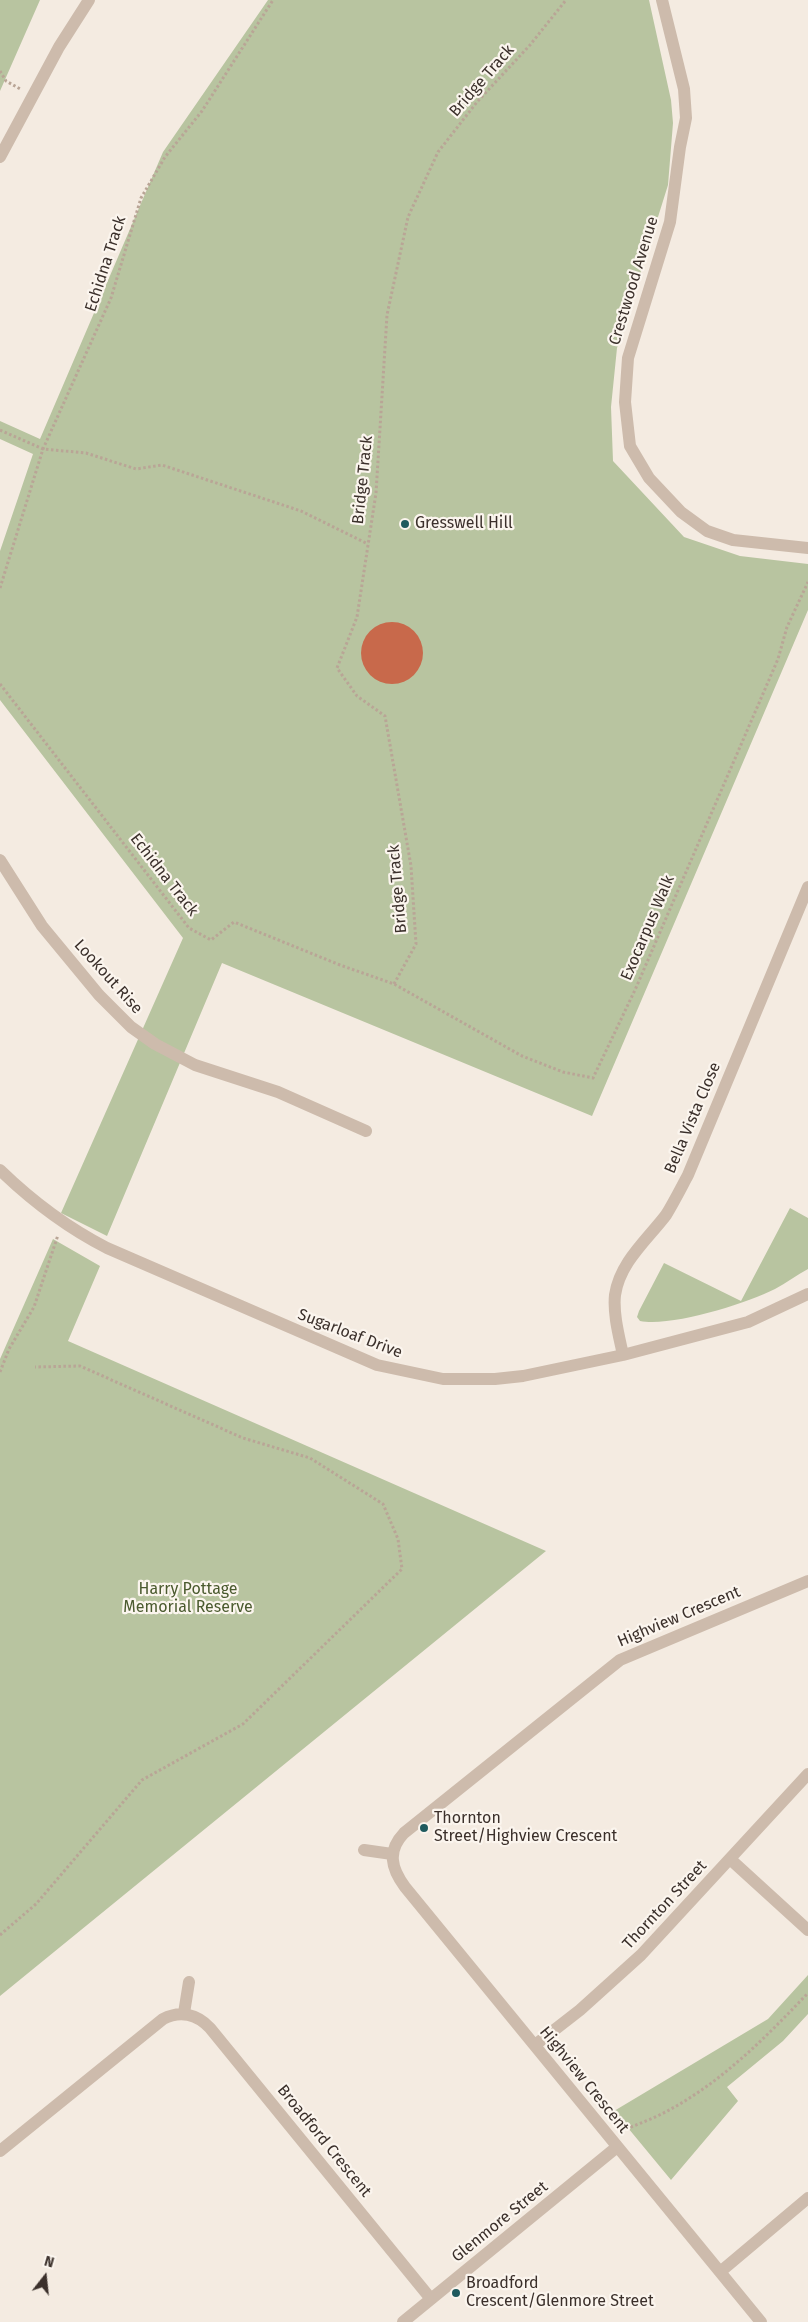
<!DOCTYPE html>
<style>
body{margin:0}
#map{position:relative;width:808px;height:2322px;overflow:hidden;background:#f4ebe1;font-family:"Fira Sans",sans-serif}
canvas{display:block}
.north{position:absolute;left:20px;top:2252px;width:50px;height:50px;-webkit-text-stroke:4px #fbf5ee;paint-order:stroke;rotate:16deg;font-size:14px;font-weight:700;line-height:20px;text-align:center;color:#3b302b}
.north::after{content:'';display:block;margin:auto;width:18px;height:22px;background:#3b302b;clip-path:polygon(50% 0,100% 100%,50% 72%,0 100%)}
</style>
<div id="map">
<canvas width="808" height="2322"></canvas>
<div class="north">N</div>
</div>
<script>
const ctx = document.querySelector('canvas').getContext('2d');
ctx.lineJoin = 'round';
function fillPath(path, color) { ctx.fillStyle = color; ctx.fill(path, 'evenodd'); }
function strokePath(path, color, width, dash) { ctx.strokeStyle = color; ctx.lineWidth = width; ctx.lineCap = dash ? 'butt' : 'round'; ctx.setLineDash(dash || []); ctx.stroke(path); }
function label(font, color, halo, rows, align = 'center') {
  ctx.font = font + ' "Fira Sans",sans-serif'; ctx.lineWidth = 4.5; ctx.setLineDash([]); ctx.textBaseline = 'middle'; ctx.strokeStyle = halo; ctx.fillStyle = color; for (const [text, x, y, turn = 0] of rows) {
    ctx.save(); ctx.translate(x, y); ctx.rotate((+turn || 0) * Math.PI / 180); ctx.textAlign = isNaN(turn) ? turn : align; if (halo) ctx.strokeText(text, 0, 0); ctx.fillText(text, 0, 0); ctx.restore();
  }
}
fillPath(new Path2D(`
 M 0,0 L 40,0 L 0,91 Z
 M 268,0 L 649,0 L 671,100 L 673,123 L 668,185 L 617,348 L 611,407 L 613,461 L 684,537 L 740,556 L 808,564 L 808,610 L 592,1116 L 222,963 L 107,1236 L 61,1213 L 183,938 L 0,700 L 0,551 L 33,454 L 0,439 L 0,421 L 40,439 L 163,152 Z
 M 790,1208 L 808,1218 L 808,1269 C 797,1275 786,1283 775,1289 C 745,1304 672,1327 640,1321 L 637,1317 L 639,1311 L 664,1263 L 741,1301 Z
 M 53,1239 L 100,1266 L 68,1341 L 546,1551 L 0,1996 L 0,1359 Z
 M 808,1975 L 808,2014 L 783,2041 L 727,2087 L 738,2101 L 671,2180 L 614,2111 L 768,2019 Z`), '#b8c4a0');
fillPath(new Path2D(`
 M361 653a31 31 0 1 1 62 0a31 31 0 1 1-62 0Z`), '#c8694b');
strokePath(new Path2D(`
 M 0,71 L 6,81 L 22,90
 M 0,430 L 43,449 L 86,453 L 136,469 L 162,465 L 301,511 L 368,544
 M 0,588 L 43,449 L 111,298 L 141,198 L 165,157 L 202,111 L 273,0
 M 0,684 L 189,928 L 211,940 L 234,922 L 340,965 L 394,984 L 522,1056 L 563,1072 L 593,1078 L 635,990 L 778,659 L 787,627 L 808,582
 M 394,984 L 416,944 L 411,866 L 385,716 L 357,696 L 337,668 L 357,617 L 376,493 L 387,315 L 408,217 L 438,152 L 477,102 L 530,45 L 566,0
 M 0,1372 L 9,1349 L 34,1307 L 58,1235
 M 0,1935 L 36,1904 L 142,1780 L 243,1724 L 402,1569 L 398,1539 L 383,1504 L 310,1458 L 243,1438 L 80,1366 L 35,1367
 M 626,2129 C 641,2123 657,2117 671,2109 C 724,2080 767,2036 808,1993`), '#b9a596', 3, [2.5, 2.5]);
strokePath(new Path2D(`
 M 662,0 L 684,89 L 686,118 L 680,147 L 670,222 L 628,358 L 625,402 L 630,446 L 649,478 L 681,512 L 707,531 L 733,540 L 808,548
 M 0,157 L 59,47 L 89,0
 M 0,860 L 42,926 L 99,995 L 131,1027 L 155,1044 L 195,1065 L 278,1092 L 366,1131
 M 0,1170 C 32,1201 68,1228 107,1248 L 377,1365 L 443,1379 L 495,1379 L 523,1376 L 623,1355 L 748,1322 L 808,1294
 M 623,1355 C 619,1336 613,1314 615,1295 C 620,1262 647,1240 666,1215 C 674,1202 681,1188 688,1175 L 808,887
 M 364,1850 L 392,1854
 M 730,1859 L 808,1930
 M 184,2013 L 189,1982
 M 535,2045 L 580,2010 L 641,1955 L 808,1774
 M 0,2151 L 163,2019 C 180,2010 197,2014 210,2028 L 431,2299
 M 720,2272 L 808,2198
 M 403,2322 L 617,2147
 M 761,2322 L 405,1887 C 391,1868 387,1851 404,1833 L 620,1660 L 808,1581`), '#cdbbac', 12);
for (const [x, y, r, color] of [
 [405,524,5,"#1f5a5e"],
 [424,1828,5,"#1f5a5e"],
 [456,2293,5,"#1f5a5e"]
]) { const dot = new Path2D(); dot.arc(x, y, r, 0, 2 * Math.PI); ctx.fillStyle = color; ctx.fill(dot); strokePath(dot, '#fbf5ee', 2); }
label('16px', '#3b302b', '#fbf5ee', [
 ["Bridge Track",482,81,-49],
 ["Echidna Track",106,264,-72],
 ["Crestwood Avenue",634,281,-73],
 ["Bridge Track",363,480,-84],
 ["Echidna Track",164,875,52],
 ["Bridge Track",398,889,-95],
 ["Exocarpus Walk",648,928,-67],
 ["Lookout Rise",108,977,48],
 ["Bella Vista Close",693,1118,-67],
 ["Sugarloaf Drive",350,1334,21],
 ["Highview Crescent",679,1617,-23],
 ["Thornton Street",665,1905,-47],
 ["Highview Crescent",584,2080,51],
 ["Broadford Crescent",324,2141,51],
 ["Glenmore Street",500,2222,-39]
]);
label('16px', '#3b302b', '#fbf5ee', [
 ["Gresswell Hill",415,524],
 ["Thornton",434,1819],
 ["Street/Highview Crescent",434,1837],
 ["Broadford",466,2284],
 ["Crescent/Glenmore Street",466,2302]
], 'left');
label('16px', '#4a5a2e', '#fbf5ee', [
 ["Harry Pottage",188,1590],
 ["Memorial Reserve",188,1608]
]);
</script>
